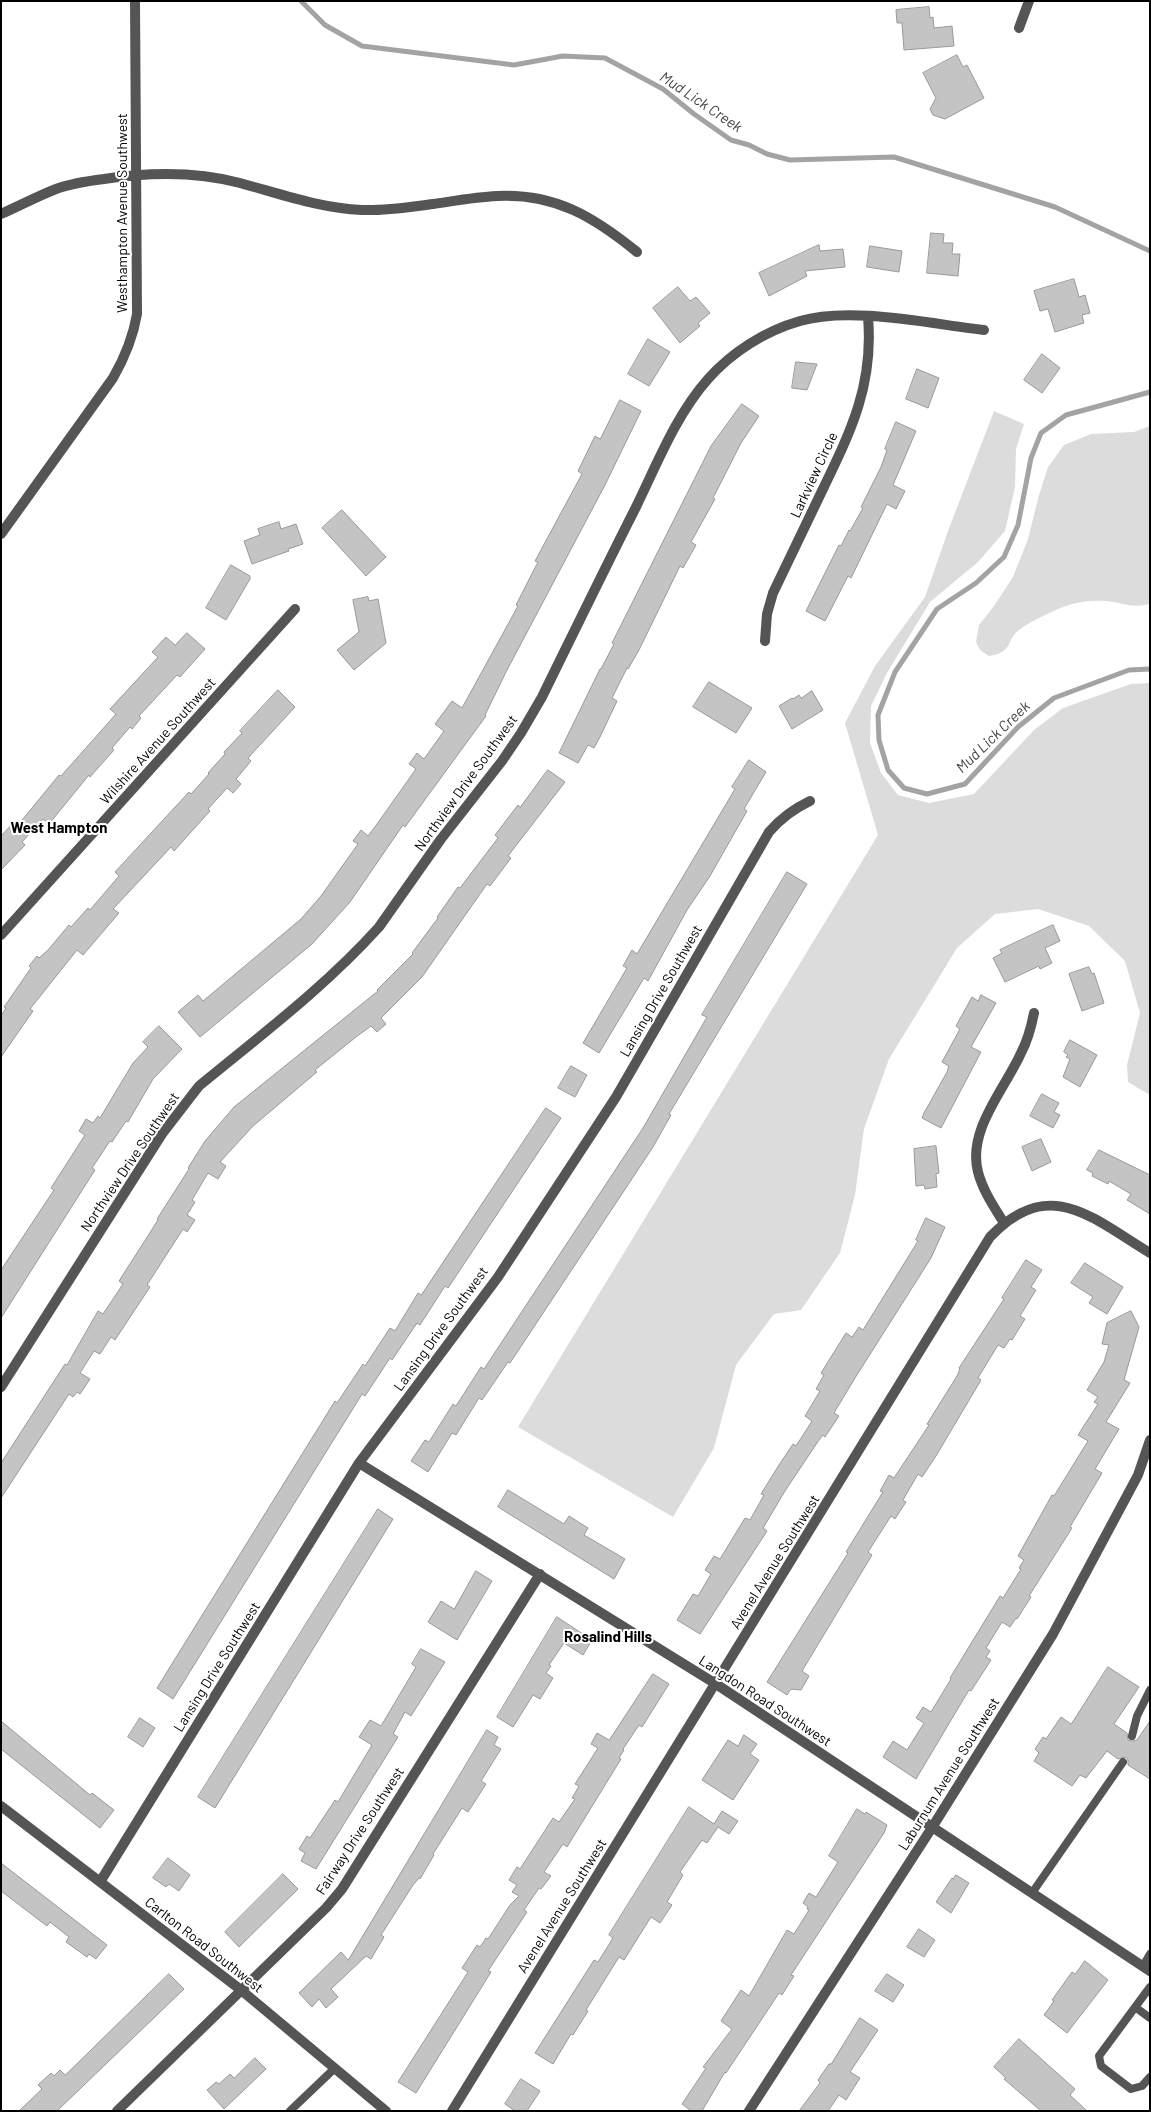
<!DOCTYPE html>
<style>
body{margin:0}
#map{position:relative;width:1151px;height:2112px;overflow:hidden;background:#fff;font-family:Barlow,sans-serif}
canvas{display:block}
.frame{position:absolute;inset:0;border:2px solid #000;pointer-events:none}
</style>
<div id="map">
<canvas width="1151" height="2112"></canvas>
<div class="frame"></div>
</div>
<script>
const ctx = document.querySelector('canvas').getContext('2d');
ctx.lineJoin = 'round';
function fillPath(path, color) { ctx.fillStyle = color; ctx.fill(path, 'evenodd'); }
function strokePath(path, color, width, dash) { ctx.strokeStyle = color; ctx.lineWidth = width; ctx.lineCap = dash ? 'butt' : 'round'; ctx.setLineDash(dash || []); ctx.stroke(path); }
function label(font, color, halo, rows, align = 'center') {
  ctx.font = font + ' Barlow,sans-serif'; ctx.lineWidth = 4; ctx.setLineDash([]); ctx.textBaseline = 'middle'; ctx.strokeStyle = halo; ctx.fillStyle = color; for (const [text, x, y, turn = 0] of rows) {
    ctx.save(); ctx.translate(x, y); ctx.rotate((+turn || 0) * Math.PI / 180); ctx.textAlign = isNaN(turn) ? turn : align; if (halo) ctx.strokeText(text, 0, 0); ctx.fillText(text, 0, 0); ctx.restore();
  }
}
fillPath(new Path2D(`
 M 994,411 L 1024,424 L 1016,449 L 1015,487 L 1005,531 L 978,562 L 930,602 L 887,673 L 871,706 L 870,743 L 881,773 L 898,795 L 929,803 L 974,794 L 1034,730 L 1063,708 L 1131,684 L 1150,683 L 1150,1095 L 1128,1082 L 1127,1065 L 1140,1013 L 1125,961 L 1089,926 L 1038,909 L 995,914 L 957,948 L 889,1059 L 864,1129 L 855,1195 L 840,1253 L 801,1310 L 774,1314 L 736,1365 L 714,1448 L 673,1517 L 518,1427 L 878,835 L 845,723 L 875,666 L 925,597 L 948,531 Z
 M 1150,426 L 1150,604 C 1130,609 1123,602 1105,601 C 1088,600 1071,603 1056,610 C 1045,615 1029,622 1019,630 C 1006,640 1013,653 989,656 L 980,650 L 976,642 L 979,625 L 994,606 L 1013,577 L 1028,539 L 1039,495 L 1048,467 L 1064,445 L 1091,434 L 1134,432 Z`), '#dcdcdc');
strokePath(new Path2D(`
 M 301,1 L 325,25 L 362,46 L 514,65 L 563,56 L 605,58 L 663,89 L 694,114 L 731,140 L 749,145 L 767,154 L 790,160 L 894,157 L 1055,207 L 1150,251
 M 1150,392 L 1066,415 L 1041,433 L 1031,458 L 1018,525 L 1004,557 L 976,583 L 937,609 L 895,672 L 878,715 L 879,740 L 888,770 L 904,788 L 927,794 L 965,784 L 1018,727 L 1054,698 L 1129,670 L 1150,669`), '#a3a3a3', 5);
const building = new Path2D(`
 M 929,7 L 930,18 L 933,17 L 934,28 L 952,26 L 954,46 L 904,50 L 902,23 L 897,23 L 896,10 Z
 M 957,55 L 963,67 L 967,65 L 984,98 L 945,119 L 933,115 L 930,109 L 936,98 L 923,73 Z
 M 931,233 L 944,234 L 943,243 L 953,243 L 952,254 L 960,254 L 958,276 L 927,273 Z
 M 819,245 L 820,251 L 843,249 L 845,267 L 805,271 L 807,276 L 769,296 L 759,273 Z
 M 870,246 L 902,251 L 899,272 L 867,267 Z
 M 1074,279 L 1079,297 L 1085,295 L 1090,313 L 1082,315 L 1084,323 L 1055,332 L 1048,309 L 1040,311 L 1034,291 Z
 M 678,287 L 690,301 L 696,297 L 710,313 L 698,323 L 700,326 L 680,343 L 653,308 Z
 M 648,339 L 670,352 L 649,386 L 628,374 Z
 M 1042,354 L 1060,368 L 1042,393 L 1024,380 Z
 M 796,362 L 817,364 L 807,390 L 792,388 Z
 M 917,369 L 939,378 L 928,408 L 906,399 Z
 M 620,400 L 641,411 L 605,485 L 507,670 L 485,715 L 486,716 L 405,827 L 403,825 L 350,902 L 312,944 L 200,1037 L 178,1012 L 198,995 L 203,1001 L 209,996 L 301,919 L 321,896 L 358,844 L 353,841 L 361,830 L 368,836 L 377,824 L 416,769 L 409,764 L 417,753 L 424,759 L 444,731 L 435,724 L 452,701 L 462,708 L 518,606 L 516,605 L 538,562 L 535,561 L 582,474 L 578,471 L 595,436 L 600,439 Z
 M 742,404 L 759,416 L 741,443 L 713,498 L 715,499 L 691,542 L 696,545 L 683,568 L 680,566 L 639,650 L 628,669 L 627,668 L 612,698 L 617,701 L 600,737 L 594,748 L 588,745 L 578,763 L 559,753 L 600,669 L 601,669 L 614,644 L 612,643 L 711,446 Z
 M 896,422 L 916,431 L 893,485 L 905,491 L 896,509 L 887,504 L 851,578 L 848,576 L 825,621 L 806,611 L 839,545 L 841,546 L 849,530 L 850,531 L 863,508 L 861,507 L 881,467 L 887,450 L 885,449 Z
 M 342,510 L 386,557 L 366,576 L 322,528 Z
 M 279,522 L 281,529 L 296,524 L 303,544 L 288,549 L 289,551 L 252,564 L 244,541 L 260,535 L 258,529 Z
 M 231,565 L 250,576 L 250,579 L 226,620 L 206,608 Z
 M 368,597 L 369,601 L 378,599 L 386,643 L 354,670 L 337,650 L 359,632 L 353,600 Z
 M 187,633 L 205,649 L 180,677 L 177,675 L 139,716 L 141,718 L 132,729 L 130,727 L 112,748 L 114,750 L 90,777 L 89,775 L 49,824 L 43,819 L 22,842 L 25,845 L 1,870 L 1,836 L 14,822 L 18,825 L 59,775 L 61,776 L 116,714 L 110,709 L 158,657 L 152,652 L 166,637 L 175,645 Z
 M 709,682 L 752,708 L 736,733 L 693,707 Z
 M 278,690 L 295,707 L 248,758 L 251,761 L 236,779 L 241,784 L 233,793 L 227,788 L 208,809 L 210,811 L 174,851 L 171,847 L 113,909 L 119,913 L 83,955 L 77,950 L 30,1009 L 33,1011 L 1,1057 L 1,1016 L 6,1008 L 4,1007 L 31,968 L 29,966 L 37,956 L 39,958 L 48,950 L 69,925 L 71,927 L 88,908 L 90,910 L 119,876 L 115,872 L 189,792 L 191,794 L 209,774 L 208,773 L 225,754 L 224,752 L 242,733 L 240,731 Z
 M 812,691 L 823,710 L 792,729 L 779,706 L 792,698 L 793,699 L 799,695 L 801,698 Z
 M 749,760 L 766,772 L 744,809 L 747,811 L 710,876 L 687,910 L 648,981 L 644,978 L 599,1053 L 583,1043 L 627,968 L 623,966 L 632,950 L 637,954 L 735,789 L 732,787 Z
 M 548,770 L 565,782 L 508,856 L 511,858 L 490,886 L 487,884 L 422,977 L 381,1018 L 386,1024 L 377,1032 L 371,1026 L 356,1037 L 315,1070 L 317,1072 L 253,1126 L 220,1162 L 226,1166 L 218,1179 L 208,1173 L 192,1200 L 195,1202 L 187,1215 L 195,1220 L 187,1232 L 183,1229 L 147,1285 L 150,1287 L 115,1340 L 111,1337 L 100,1354 L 94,1351 L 80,1373 L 90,1379 L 80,1394 L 77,1392 L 73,1397 L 69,1394 L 1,1498 L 1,1463 L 65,1364 L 67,1365 L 98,1311 L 103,1314 L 123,1284 L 119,1281 L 158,1220 L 157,1219 L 189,1169 L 188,1168 L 205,1141 L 234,1107 L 378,991 L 377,990 L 413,954 L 412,953 L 438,918 L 437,917 L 458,887 L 460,888 L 498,838 L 495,835 L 518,805 L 520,807 Z
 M 787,872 L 807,884 L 669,1114 L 671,1115 L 653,1147 L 510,1363 L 508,1362 L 482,1400 L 479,1398 L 456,1435 L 452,1433 L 428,1472 L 411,1461 L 425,1440 L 429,1442 L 453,1404 L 456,1406 L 481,1367 L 484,1369 L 643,1128 L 707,1017 L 702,1015 Z
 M 1053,925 L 1060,941 L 1045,948 L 1052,963 L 1040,969 L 1039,966 L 1005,982 L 993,958 L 1002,953 L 1000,950 Z
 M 1089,967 L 1092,974 L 1094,973 L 1104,1003 L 1082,1011 L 1069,974 Z
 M 981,995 L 996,1003 L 971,1047 L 981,1052 L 941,1128 L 922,1118 L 924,1113 L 947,1072 L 949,1066 L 942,1062 L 960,1029 L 956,1026 L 972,997 L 978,1001 Z
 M 159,1026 L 182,1049 L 153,1079 L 128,1122 L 126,1121 L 112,1142 L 110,1141 L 92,1168 L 95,1170 L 1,1318 L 1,1270 L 54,1190 L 51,1188 L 85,1135 L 79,1131 L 86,1119 L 93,1123 L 98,1116 L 100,1118 L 133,1063 L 148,1047 L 143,1042 Z
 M 1070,1040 L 1097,1055 L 1080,1087 L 1063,1077 L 1070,1059 L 1066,1057 L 1068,1055 L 1064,1052 Z
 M 571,1066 L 587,1075 L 575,1097 L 558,1088 Z
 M 1042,1094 L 1059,1103 L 1054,1112 L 1060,1115 L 1053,1128 L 1030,1116 Z
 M 546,1108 L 561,1118 L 448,1288 L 445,1286 L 420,1325 L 417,1323 L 392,1360 L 390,1358 L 365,1396 L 362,1394 L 173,1699 L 157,1688 L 335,1401 L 337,1403 L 363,1364 L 365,1366 L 390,1328 L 395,1331 L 418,1293 L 421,1295 Z
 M 1041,1139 L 1051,1162 L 1032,1171 L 1022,1147 Z
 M 936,1146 L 939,1173 L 936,1174 L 937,1187 L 925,1189 L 924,1185 L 916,1186 L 914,1149 Z
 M 1099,1150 L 1150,1175 L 1150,1214 L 1127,1200 L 1131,1194 L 1109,1181 L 1108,1184 L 1092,1176 L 1093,1173 L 1087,1170 Z
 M 926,1218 L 945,1227 L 931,1258 L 855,1378 L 834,1413 L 839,1416 L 825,1437 L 823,1435 L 819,1440 L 785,1491 L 763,1528 L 767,1531 L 700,1634 L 677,1620 L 693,1594 L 698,1596 L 711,1574 L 705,1570 L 714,1556 L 720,1559 L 745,1518 L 750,1520 L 764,1495 L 761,1494 L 779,1465 L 793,1444 L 796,1446 L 812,1421 L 805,1416 L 820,1391 L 816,1389 L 824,1375 L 821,1373 L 846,1333 L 852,1337 L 859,1327 L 863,1330 L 918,1241 L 916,1240 Z
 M 1026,1260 L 1042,1270 L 1031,1287 L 1036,1290 L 1020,1316 L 1025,1319 L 1012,1340 L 1010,1339 L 1004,1348 L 998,1345 L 978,1378 L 981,1380 L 936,1456 L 922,1477 L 918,1474 L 903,1500 L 906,1502 L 895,1519 L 891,1516 L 868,1552 L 872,1555 L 802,1671 L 809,1676 L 801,1690 L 791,1689 L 787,1695 L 767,1682 L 848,1553 L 846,1552 L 883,1492 L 880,1491 L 889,1475 L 894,1478 L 929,1425 L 927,1424 L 957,1376 L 960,1369 L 959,1368 L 1004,1299 L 1002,1298 Z
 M 1085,1263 L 1123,1287 L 1107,1314 L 1089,1303 L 1093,1297 L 1071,1283 Z
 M 1131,1311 L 1139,1327 L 1124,1380 L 1130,1383 L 1106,1422 L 1119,1429 L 1095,1469 L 1102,1473 L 1070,1527 L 1072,1528 L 1029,1596 L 1031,1597 L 1017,1619 L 1016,1618 L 1010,1627 L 1002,1622 L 986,1648 L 990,1651 L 986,1657 L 991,1660 L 971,1691 L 969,1690 L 916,1779 L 883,1757 L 893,1741 L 907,1750 L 924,1723 L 916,1718 L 923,1707 L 931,1712 L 951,1679 L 950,1678 L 1000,1596 L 1003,1598 L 1021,1569 L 1019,1568 L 1024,1560 L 1018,1556 L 1052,1495 L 1054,1496 L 1088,1441 L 1078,1435 L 1098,1404 L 1094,1402 L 1098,1397 L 1087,1390 L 1104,1362 L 1109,1345 L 1102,1344 L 1107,1323 Z
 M 508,1490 L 564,1524 L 569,1516 L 588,1528 L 584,1535 L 625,1559 L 614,1579 L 498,1507 Z
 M 378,1509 L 393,1519 L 215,1808 L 198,1797 Z
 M 476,1571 L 492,1581 L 457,1640 L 428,1622 L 441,1601 L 454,1609 Z
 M 557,1617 L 592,1640 L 583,1655 L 564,1643 L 549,1665 L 551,1666 L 546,1673 L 553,1678 L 540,1699 L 533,1695 L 513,1727 L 497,1717 Z
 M 421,1649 L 445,1662 L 411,1716 L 405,1712 L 393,1734 L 398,1737 L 316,1869 L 301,1861 L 305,1853 L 299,1849 L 307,1836 L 310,1838 L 335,1800 L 338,1802 L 372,1745 L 359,1737 L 370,1720 L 381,1726 L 416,1667 L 412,1664 Z
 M 1108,1667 L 1139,1687 L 1114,1724 L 1127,1733 L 1128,1740 L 1133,1741 L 1137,1740 L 1150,1721 L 1150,1779 L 1128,1765 L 1128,1760 L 1126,1757 L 1118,1759 L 1107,1751 L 1086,1778 L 1080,1775 L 1072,1786 L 1034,1761 L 1039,1753 L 1035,1749 L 1043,1737 L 1046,1739 L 1061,1717 L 1071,1724 Z
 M 653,1674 L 669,1684 L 642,1727 L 639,1725 L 623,1749 L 624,1750 L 619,1758 L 621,1759 L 567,1847 L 563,1844 L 544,1872 L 551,1876 L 541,1889 L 539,1888 L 524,1910 L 527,1912 L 488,1971 L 491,1972 L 416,2093 L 398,2082 L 468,1972 L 462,1968 L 477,1945 L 480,1947 L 486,1938 L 488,1939 L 510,1905 L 519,1896 L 512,1892 L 517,1885 L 509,1880 L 517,1867 L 520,1869 L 553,1818 L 559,1822 L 575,1799 L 572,1798 L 579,1786 L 575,1784 L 598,1748 L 591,1744 L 597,1733 L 609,1740 Z
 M 140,1718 L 155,1728 L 143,1747 L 128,1737 Z
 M 1,1721 L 90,1795 L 92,1793 L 114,1810 L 100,1828 L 1,1749 Z
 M 487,1730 L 498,1737 L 494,1745 L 501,1749 L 481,1781 L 486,1784 L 468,1812 L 462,1808 L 433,1854 L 434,1855 L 420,1879 L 419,1878 L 413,1885 L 381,1935 L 384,1937 L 371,1959 L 366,1956 L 331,1989 L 338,1997 L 326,2008 L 319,1999 L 312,2007 L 299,1993 L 341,1952 L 348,1960 Z
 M 744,1735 L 757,1744 L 750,1754 L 759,1760 L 733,1800 L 702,1780 L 728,1740 L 738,1746 Z
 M 689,1807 L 714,1824 L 722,1811 L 738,1821 L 729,1834 L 718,1827 L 707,1843 L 702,1840 L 680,1872 L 683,1875 L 667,1902 L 672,1905 L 660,1923 L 651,1917 L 624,1960 L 619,1957 L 586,2010 L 588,2011 L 573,2035 L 571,2034 L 553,2064 L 535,2053 L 594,1960 L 598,1962 L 613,1938 L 609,1935 Z
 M 857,1809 L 865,1814 L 866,1812 L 887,1825 L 884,1833 L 791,1975 L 794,1976 L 782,1995 L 779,1993 L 726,2073 L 725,2072 L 702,2111 L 691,2111 L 682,2104 L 706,2068 L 703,2067 L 732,2029 L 721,2021 L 741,1990 L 749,1996 L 787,1930 L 794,1934 L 809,1910 L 807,1909 L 808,1907 L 803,1903 L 809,1893 L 816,1897 L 838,1862 L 829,1856 Z
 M 168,1858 L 190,1875 L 179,1891 L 169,1884 L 166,1887 L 153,1878 Z
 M 1,1863 L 107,1945 L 96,1959 L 89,1954 L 87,1957 L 66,1942 L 69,1937 L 50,1922 L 47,1926 L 1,1891 Z
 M 283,1874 L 298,1889 L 239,1947 L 225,1932 Z
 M 956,1875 L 969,1883 L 951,1913 L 936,1902 L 952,1878 L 953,1879 Z
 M 919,1929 L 935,1940 L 924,1957 L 907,1947 Z
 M 1085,1961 L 1108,1980 L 1067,2033 L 1044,2015 L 1054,2001 L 1052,2000 L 1072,1972 L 1075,1974 Z
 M 169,1974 L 184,1989 L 57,2111 L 19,2111 L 42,2089 L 38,2085 L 51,2073 L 54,2076 L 60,2070 L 65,2075 Z
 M 887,1974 L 904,1985 L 893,2002 L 875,1991 Z
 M 860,2018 L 878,2030 L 850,2072 L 860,2078 L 846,2100 L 839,2095 L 828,2111 L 799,2111 L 820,2083 L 818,2080 L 829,2064 L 831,2064 Z
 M 1019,2039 L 1075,2089 L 1070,2095 L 1087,2111 L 1041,2111 L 1004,2079 L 1006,2078 L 994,2067 Z
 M 255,2058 L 266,2069 L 224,2109 L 207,2090 L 216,2082 L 219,2084 L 230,2074 L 234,2078 Z
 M 521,2079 L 540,2091 L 527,2111 L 515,2111 L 505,2104 Z`);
fillPath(building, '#c4c4c4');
strokePath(building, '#999', 1);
strokePath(new Path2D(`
 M 1132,1736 L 1137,1716 L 1150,1690
 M 1032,1893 L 1123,1762
 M 1143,1966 L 1150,1954
 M 1150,1987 L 1099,2056 L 1101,2066 L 1131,2089 L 1142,2086 L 1150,2077
 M 1135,2007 L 1150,2018
 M 290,2111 L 335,2068`), '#555', 8);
strokePath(new Path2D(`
 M 1019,28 L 1029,1
 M 1,214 C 19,206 38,196 56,189 C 72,183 88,181 104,179 C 150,172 195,171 240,183 C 281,194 319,208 362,210 C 386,211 409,207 433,204 C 454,201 476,197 497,196 C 555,193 594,217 637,252
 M 1,534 L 113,378 C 125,357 133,338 137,314 L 135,1
 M 765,641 L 767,614 L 773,593 C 789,560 805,526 821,493 C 850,433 874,386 868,317
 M 1,935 L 295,609
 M 1004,1223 C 994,1207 983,1191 978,1172 C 967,1130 1005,1089 1021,1053 C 1028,1040 1031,1028 1034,1013
 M 1,1387 L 162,1134 L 199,1086 C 261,1035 325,987 379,927 L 441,839 L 502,761 L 521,733 L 542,697 C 573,634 604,570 636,507 C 657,464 676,415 708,379 C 732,352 765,331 800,321 C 850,306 931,324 984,330
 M 359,1463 L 716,1684 L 1150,1971
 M 1,1806 L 241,1990 L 386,2111
 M 100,1882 L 359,1463 L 498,1277 L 616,1097 L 769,832 C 781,818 793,809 810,801
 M 117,2111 L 326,1908 L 342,1889 L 540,1574
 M 452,2111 L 990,1237 C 1049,1175 1092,1218 1150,1253
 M 749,2111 L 933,1826 L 1053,1634 L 1138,1475 L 1150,1440`), '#555', 10);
label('14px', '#000', '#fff', [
 ["Westhampton Avenue Southwest",122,213,-90],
 ["Larkview Circle",814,475,-65],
 ["Wilshire Avenue Southwest",158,741,-48],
 ["Northview Drive Southwest",466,783,-54],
 ["Lansing Drive Southwest",661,991,-60],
 ["Northview Drive Southwest",130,1162,-56],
 ["Lansing Drive Southwest",441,1329,-54],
 ["Avenel Avenue Southwest",775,1562,-58],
 ["Lansing Drive Southwest",217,1667,-58],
 ["Langdon Road Southwest",765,1701,33],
 ["Laburnum Avenue Southwest",949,1774,-58],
 ["Fairway Drive Southwest",360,1831,-57],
 ["Avenel Avenue Southwest",562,1906,-58],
 ["Carlton Road Southwest",204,1945,38]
]);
label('italic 15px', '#444', '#fff', [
 ["Mud Lick Creek",701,102,34],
 ["Mud Lick Creek",993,737,-44]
]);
label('bold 15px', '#000', '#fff', [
 ["West Hampton",59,828],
 ["Rosalind Hills",608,1637]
]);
</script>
